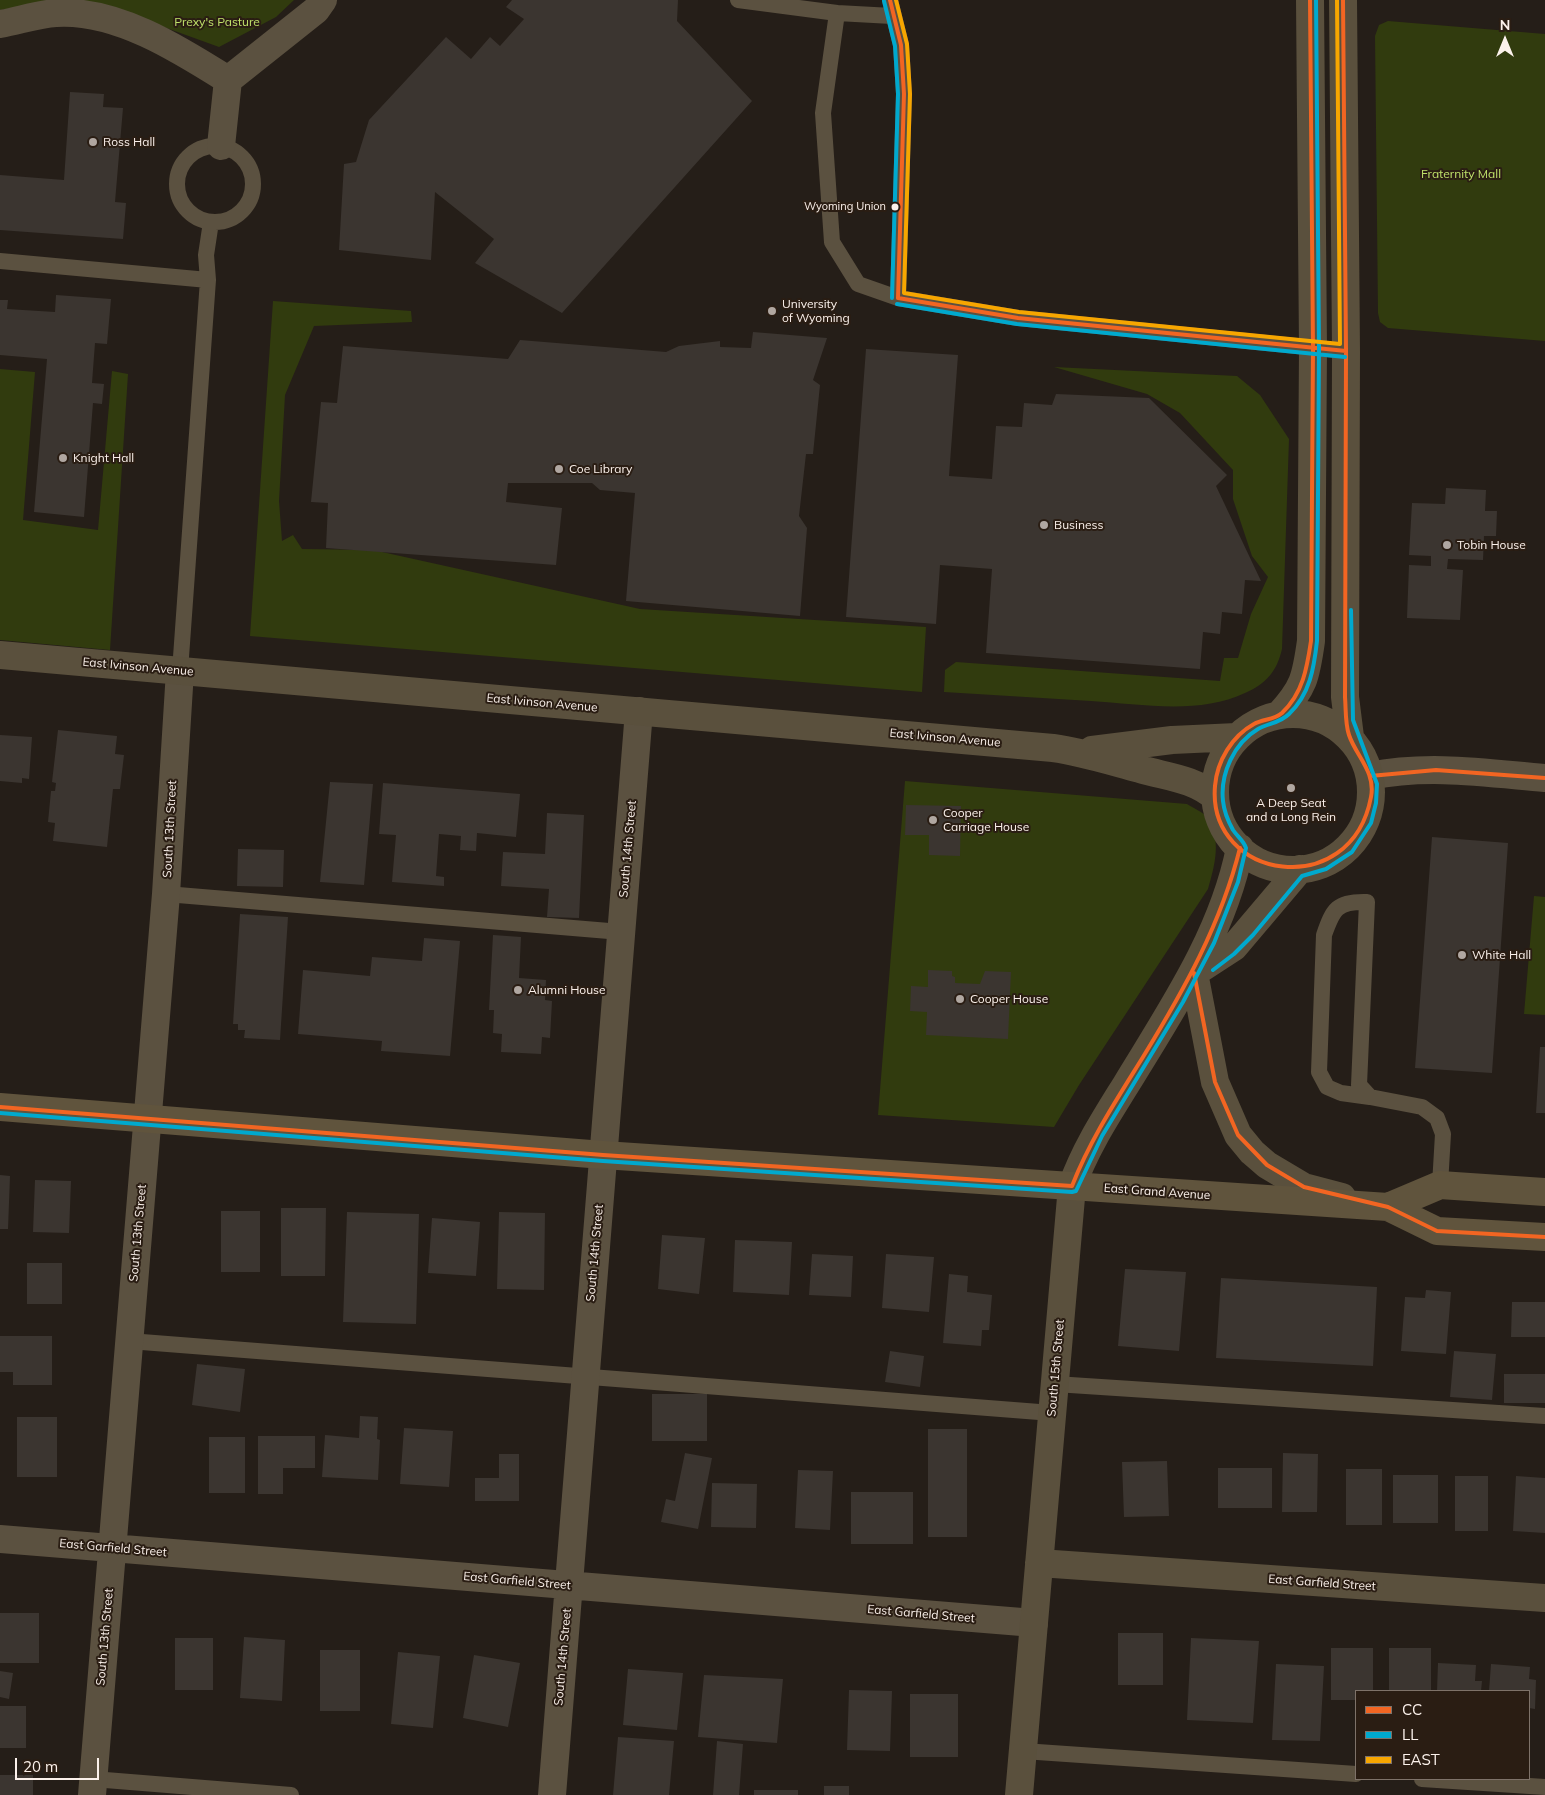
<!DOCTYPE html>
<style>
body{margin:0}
#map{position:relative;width:1545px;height:1795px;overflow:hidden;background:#251e18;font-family:Mulish,sans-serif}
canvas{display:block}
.legend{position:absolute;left:1355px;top:1690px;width:175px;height:90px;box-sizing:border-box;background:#2a1d13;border:1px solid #7e7269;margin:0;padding:6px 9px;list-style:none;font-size:15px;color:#fbf1eb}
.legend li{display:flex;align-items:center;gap:10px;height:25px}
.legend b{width:25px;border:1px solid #7e7269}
.north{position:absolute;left:1480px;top:15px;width:50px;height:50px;-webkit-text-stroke:4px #2a1d13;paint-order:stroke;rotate:0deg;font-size:14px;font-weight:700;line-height:20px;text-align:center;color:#fbf1eb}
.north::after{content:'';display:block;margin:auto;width:18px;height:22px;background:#fbf1eb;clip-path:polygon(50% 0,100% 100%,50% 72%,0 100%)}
.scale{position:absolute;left:15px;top:1758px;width:84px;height:22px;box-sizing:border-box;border:2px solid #fbf1eb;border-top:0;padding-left:6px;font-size:15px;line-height:18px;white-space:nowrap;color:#fbf1eb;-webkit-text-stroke:4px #2a1d13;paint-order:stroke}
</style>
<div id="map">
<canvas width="1545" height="1795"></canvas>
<ul class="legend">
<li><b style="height:6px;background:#f26522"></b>CC</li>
<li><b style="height:6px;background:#00a9ce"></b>LL</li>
<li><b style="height:6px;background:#f7a600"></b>EAST</li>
</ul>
<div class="north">N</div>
<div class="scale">20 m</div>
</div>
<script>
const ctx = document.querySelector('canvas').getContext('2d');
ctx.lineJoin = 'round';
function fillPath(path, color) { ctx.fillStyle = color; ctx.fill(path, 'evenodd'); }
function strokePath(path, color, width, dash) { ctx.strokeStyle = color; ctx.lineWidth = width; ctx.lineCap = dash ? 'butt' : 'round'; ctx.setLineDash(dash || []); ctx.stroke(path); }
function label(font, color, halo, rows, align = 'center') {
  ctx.font = font + ' Mulish,sans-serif'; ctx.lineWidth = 4; ctx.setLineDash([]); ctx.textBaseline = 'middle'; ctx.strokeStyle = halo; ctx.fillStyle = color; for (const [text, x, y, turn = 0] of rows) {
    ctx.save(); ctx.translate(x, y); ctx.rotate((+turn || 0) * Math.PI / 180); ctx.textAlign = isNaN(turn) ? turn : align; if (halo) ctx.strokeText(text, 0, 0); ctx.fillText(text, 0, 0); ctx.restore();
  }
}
fillPath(new Path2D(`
 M 0,0 L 294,0 L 276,17 L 219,47 L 128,14 L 64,1 L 0,10 Z
 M 1388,21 L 1545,34 L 1545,341 L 1388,328 L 1380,322 L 1378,313 L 1375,36 L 1379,25 Z
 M 273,301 L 411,311 L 412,322 L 314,326 L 285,395 L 279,501 L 282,541 L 293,535 L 302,549 L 373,550 L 640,609 L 926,627 L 922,692 L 250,636 Z
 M 1054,367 L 1237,376 L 1260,395 L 1289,439 L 1282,649 C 1277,671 1266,684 1245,693 C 1199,715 1140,704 1091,701 C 1042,698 993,695 944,692 L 945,670 L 956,662 L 1220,681 L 1224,658 L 1238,658 L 1251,614 L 1268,577 L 1252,556 L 1233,499 L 1233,470 L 1180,413 L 1147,394 Z
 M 0,369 L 35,372 L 23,520 L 98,530 L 112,371 L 128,374 L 110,650 L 0,640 Z
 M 905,781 L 1187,804 C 1193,808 1203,812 1207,817 C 1222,839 1215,865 1208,889 L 1079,1085 L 1054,1127 L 878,1115 Z
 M 1534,896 L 1545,897 L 1545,1015 L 1524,1014 Z`), '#313b0e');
fillPath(new Path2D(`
 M 512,0 L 678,0 L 677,21 L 752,101 L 562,313 L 475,263 L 494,239 L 435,192 L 431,260 L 339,250 L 344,164 L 356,162 L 369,120 L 446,37 L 471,59 L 490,37 L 500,46 L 524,19 L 506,7 Z
 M 70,92 L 104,94 L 103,107 L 123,108 L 115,202 L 126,203 L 123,239 L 0,230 L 0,175 L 64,180 Z
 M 56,295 L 111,299 L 107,344 L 95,343 L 92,383 L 104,384 L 102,404 L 93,403 L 84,517 L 34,512 L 47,359 L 0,355 L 0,300 L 8,300 L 7,309 L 55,312 Z
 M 753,332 L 827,338 L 813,380 L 820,385 L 813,454 L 806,454 L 799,516 L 807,528 L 800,616 L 626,601 L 635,493 L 600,490 L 592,483 L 508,483 L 506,502 L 562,508 L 556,565 L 326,548 L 328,503 L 311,502 L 321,402 L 337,403 L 343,346 L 508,359 L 520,340 L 666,352 L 679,346 L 720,341 L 720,347 L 751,348 Z
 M 866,349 L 958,355 L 949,476 L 992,479 L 996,426 L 1022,427 L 1024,403 L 1052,405 L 1056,394 L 1149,398 L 1227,475 L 1216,486 L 1261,581 L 1245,580 L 1242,614 L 1222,612 L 1220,634 L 1203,632 L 1200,669 L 986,653 L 992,569 L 940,565 L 936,624 L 846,617 Z
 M 1446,488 L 1486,490 L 1485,511 L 1497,511 L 1496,536 L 1484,536 L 1483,560 L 1448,559 L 1447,569 L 1463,570 L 1460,620 L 1407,618 L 1409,565 L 1431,566 L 1431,556 L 1409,555 L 1412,503 L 1445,504 Z
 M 58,730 L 117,736 L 115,754 L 124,755 L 120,789 L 113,789 L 107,847 L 53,841 L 55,823 L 48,822 L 51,791 L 55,791 L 56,783 L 52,782 Z
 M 0,735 L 32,737 L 29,779 L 22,778 L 22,783 L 0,781 Z
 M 330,782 L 373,784 L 364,885 L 320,882 Z
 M 383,783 L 520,794 L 516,837 L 477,833 L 476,851 L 460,850 L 461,836 L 439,834 L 436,876 L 444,877 L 444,886 L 392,882 L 396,835 L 379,834 Z
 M 906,805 L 961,806 L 960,856 L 929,855 L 929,835 L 905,835 Z
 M 547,813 L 584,815 L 579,918 L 547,917 L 549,889 L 501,886 L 503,852 L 545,854 Z
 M 1432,837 L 1508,843 L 1492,1073 L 1415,1068 Z
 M 238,849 L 284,850 L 283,887 L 237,886 Z
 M 240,914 L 288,917 L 280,1040 L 244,1038 L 245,1030 L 238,1030 L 238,1024 L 233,1024 Z
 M 493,935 L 521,937 L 519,978 L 546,980 L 545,1000 L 552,1001 L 550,1038 L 542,1037 L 541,1054 L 501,1052 L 502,1034 L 493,1033 L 494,1010 L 489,1010 Z
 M 424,938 L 460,941 L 450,1056 L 381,1051 L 382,1041 L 298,1034 L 303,970 L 370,976 L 372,957 L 422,961 Z
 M 928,970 L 952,971 L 952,976 L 955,977 L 955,983 L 980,984 L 985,971 L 1011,972 L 1008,1039 L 926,1035 L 927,1012 L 910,1011 L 911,986 L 928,987 Z
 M 1540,1047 L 1545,1047 L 1545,1113 L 1536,1113 Z
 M 0,1175 L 10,1176 L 8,1229 L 0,1229 Z
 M 35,1180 L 71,1181 L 69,1233 L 33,1232 Z
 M 281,1208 L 326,1208 L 325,1276 L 281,1276 Z
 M 221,1211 L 260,1211 L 260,1272 L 221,1272 Z
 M 347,1212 L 419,1214 L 416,1324 L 343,1322 Z
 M 499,1212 L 545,1213 L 544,1290 L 497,1289 Z
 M 432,1218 L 480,1222 L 476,1276 L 428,1273 Z
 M 662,1235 L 705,1238 L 699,1294 L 658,1289 Z
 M 735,1240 L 792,1242 L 789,1295 L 733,1292 Z
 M 812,1254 L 853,1256 L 851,1297 L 809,1295 Z
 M 886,1254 L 934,1257 L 929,1312 L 882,1308 Z
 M 27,1263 L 62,1263 L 62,1304 L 27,1304 Z
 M 1125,1269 L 1186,1272 L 1179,1351 L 1118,1346 Z
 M 949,1274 L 968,1276 L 967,1292 L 992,1295 L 989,1330 L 982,1330 L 981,1346 L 943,1343 Z
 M 1221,1278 L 1377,1287 L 1373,1366 L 1216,1358 Z
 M 1426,1290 L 1451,1292 L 1446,1354 L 1401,1351 L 1405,1297 L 1425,1298 Z
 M 1512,1302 L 1545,1302 L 1545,1337 L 1511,1337 Z
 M 0,1336 L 52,1336 L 52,1385 L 13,1385 L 13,1372 L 0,1372 Z
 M 890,1351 L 924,1356 L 920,1387 L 885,1382 Z
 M 1454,1351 L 1496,1354 L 1492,1400 L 1450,1397 Z
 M 197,1364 L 245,1369 L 240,1412 L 192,1405 Z
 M 1504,1374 L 1545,1374 L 1545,1403 L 1504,1403 Z
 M 652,1394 L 707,1394 L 707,1441 L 652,1441 Z
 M 360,1416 L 378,1417 L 377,1439 L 380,1440 L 378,1480 L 322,1477 L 325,1435 L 359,1438 Z
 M 17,1417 L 57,1417 L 57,1477 L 17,1477 Z
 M 404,1428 L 453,1431 L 449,1487 L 400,1484 Z
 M 928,1429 L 967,1429 L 967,1537 L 928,1537 Z
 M 258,1436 L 315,1436 L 315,1468 L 283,1468 L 283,1494 L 258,1494 Z
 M 209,1437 L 245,1437 L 245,1493 L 209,1493 Z
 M 685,1453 L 712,1458 L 698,1529 L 661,1522 L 666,1499 L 675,1501 Z
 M 1283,1453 L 1318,1454 L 1317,1512 L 1282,1512 Z
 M 499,1454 L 519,1454 L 519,1501 L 475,1501 L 475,1478 L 499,1478 Z
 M 1167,1461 L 1169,1516 L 1124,1517 L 1122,1462 Z
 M 1218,1468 L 1272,1468 L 1272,1508 L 1218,1508 Z
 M 1346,1469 L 1382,1469 L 1382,1525 L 1346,1525 Z
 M 798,1470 L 833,1471 L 830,1530 L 795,1528 Z
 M 1393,1475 L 1438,1475 L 1438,1523 L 1393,1523 Z
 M 1455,1476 L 1488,1476 L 1488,1531 L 1455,1531 Z
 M 1516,1476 L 1545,1478 L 1545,1533 L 1513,1531 Z
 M 712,1483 L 757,1484 L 756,1528 L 711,1527 Z
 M 851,1492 L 913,1492 L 913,1544 L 851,1544 Z
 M 0,1613 L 39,1613 L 39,1663 L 0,1663 Z
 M 1118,1633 L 1163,1633 L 1163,1685 L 1118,1685 Z
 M 244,1637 L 285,1640 L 282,1701 L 240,1698 Z
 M 175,1638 L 213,1638 L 213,1690 L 175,1690 Z
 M 1191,1638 L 1259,1641 L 1253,1723 L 1187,1720 Z
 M 1331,1648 L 1373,1648 L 1373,1691 L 1356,1691 L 1356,1700 L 1331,1700 Z
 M 1389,1648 L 1431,1648 L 1431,1691 L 1389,1691 Z
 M 320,1650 L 360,1650 L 360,1711 L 320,1711 Z
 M 398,1652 L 440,1656 L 433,1728 L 391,1724 Z
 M 474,1655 L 520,1663 L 508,1727 L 463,1718 Z
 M 1438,1663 L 1476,1665 L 1475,1681 L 1482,1681 L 1481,1691 L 1437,1691 Z
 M 1276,1664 L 1324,1666 L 1320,1741 L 1272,1740 Z
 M 1491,1664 L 1530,1667 L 1529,1679 L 1536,1680 L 1535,1709 L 1529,1708 L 1529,1691 L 1489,1691 Z
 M 628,1669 L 683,1673 L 677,1730 L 623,1725 Z
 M 0,1671 L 13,1673 L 9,1699 L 0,1697 Z
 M 704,1675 L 783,1679 L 777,1743 L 698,1737 Z
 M 849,1690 L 892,1691 L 890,1751 L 847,1750 Z
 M 910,1694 L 958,1694 L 958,1757 L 910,1757 Z
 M 0,1706 L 26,1706 L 26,1748 L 0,1748 Z
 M 618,1737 L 674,1741 L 669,1795 L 613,1795 Z
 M 717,1741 L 743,1744 L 739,1795 L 713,1795 Z
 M 0,1775 L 33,1775 L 33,1795 L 0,1795 Z
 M 824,1786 L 849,1786 L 849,1795 L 824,1795 Z
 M 754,1790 L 798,1790 L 798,1795 L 754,1795 Z`), '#3b3530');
strokePath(new Path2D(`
 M 738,0 L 837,13
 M 890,0 L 901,45 L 904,94 L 898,298
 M 892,16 L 837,13 L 823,113 L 832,242 L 858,284 L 898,298 L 1018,318 L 1346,351
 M177 184a38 38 0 1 1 76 0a38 38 0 1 1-76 0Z
 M 0,261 L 208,280
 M 180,671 L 208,280 L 206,255 L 211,222
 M 166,894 L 621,932
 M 1370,1097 L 1341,1093 L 1327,1087 L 1319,1072 L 1324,935 C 1333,909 1337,901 1367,902 L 1359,1085 L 1370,1097 L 1422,1107 L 1437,1118 L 1443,1134 L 1440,1185
 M 129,1341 L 1052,1413
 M 1055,1384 L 1545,1416
 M 1023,1751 L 1356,1774
 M 93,1779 L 291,1795
 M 1422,1779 L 1545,1787`), '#5b5140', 16);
strokePath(new Path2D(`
 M 0,24 C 18,21 38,14 56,13 C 116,9 179,49 228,80 L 221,146
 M 228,80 L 316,10 L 323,0
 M 1370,776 C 1428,764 1487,773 1545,778
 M 0,1539 L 1034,1623
 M 92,1795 L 166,894 L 180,671
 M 552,1795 L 639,711`), '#5b5140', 28);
strokePath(new Path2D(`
 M 1343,0 L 1346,351 L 1345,697 L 1350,737
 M 0,655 L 1053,748 C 1083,752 1110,761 1140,769 C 1167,777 1193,778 1215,797
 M1215 792a78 78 0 1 1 156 0a78 78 0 1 1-156 0Z
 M 1279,715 C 1304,688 1306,677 1311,641 L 1313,348 L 1310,0
 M 1092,750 L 1172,740 L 1237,737
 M 1194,973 L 1215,1082 L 1238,1135 L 1252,1152 L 1267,1165 L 1304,1187 L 1342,1197
 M 1194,973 L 1234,947 L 1300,869
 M 1039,1563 L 1545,1598
 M 1019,1795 L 1072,1186 C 1085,1149 1106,1117 1127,1083 C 1172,1009 1223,934 1240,848`), '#5a503d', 28);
strokePath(new Path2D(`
 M 0,1107 L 603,1155 L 1388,1207 L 1437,1231 L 1545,1237
 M 1388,1207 L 1440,1185 L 1545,1192`), '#60543d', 28);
strokePath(new Path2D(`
 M 890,0 L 901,45 L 904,94 L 898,298
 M 1310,0 L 1313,348 L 1311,641 C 1307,668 1303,693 1282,713 C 1274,720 1263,719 1254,724 C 1232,736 1217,761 1215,786 C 1207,880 1351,903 1371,797 C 1376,772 1356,756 1349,735 C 1345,723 1346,709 1345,697 L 1346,351 L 1343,0
 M 898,298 L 1018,318 L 1346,351
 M 1370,776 L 1436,770 L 1545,778
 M 1194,973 L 1215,1082 L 1238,1135 L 1267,1165 L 1304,1187 L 1388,1207 L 1437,1231 L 1545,1237
 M 0,1107 L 603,1155 L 1072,1186 C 1090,1140 1117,1099 1143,1057 C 1184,990 1221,924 1240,848`), '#f26522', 4);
strokePath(new Path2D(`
 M 884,1 L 895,46 L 898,94 L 892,298
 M 897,304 L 1017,324 L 1345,357
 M 1213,970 L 1234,954 L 1253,935 L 1302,876 L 1326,869 L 1352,852 L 1371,823 L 1376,803 L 1377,784 L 1353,720 L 1351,610
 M 0,1113 L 603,1161 L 1072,1192 L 1076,1191 L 1102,1136 L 1183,1002 L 1214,943 L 1238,882 L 1246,848 C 1244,841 1237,836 1233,830 C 1228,821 1224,811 1223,801 C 1220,774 1234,743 1258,729 C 1269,723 1280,723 1289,714 C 1310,694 1314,668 1317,641 L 1319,348 L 1316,0`), '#00a9ce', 4);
strokePath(new Path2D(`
 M 896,0 L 907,44 L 910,94 L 904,293 L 1019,312 L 1340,344 L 1337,0`), '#f7a600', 4);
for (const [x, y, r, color] of [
 [93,142,5,"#b0a7a1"],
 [895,207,4.5,"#fbf1eb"],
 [772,311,5,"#b0a7a1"],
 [63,458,5,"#b0a7a1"],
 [559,469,5,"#b0a7a1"],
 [1044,525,5,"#b0a7a1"],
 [1447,545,5,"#b0a7a1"],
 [1291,788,5,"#b0a7a1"],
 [933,820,5,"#b0a7a1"],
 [1462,955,5,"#b0a7a1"],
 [518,990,5,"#b0a7a1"],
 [960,999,5,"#b0a7a1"]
]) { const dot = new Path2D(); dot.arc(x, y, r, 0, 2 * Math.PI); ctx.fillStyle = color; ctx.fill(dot); strokePath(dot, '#2a1d13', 2); }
label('11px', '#fbf1eb', '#2a1d13', [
 ["Wyoming Union",886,207]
], 'right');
label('12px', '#bfe16a', '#2a1d13', [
 ["Prexy's Pasture",217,22],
 ["Fraternity Mall",1461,174]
]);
label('12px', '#fbf1eb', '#2a1d13', [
 ["Ross Hall",103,142],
 ["University",782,304],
 ["of Wyoming",782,318],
 ["Knight Hall",73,458],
 ["Coe Library",569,469],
 ["Business",1054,525],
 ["Tobin House",1457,545],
 ["A Deep Seat",1291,803,"center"],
 ["and a Long Rein",1291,817,"center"],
 ["Cooper",943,813],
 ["Carriage House",943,827],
 ["White Hall",1472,955],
 ["Alumni House",528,990],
 ["Cooper House",970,999]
], 'left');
label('12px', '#fbf1eb', '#2a1d13', [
 ["East Ivinson Avenue",138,667,5],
 ["East Ivinson Avenue",542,703,5],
 ["East Ivinson Avenue",945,738,5],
 ["South 13th Street",170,829,-87],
 ["South 14th Street",628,849,-85],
 ["East Grand Avenue",1157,1192,4],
 ["South 13th Street",138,1233,-85],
 ["South 14th Street",595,1253,-85],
 ["South 15th Street",1056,1368,-85],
 ["East Garfield Street",113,1548,5],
 ["East Garfield Street",517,1581,5],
 ["East Garfield Street",1322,1583,4],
 ["East Garfield Street",921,1614,5],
 ["South 13th Street",105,1637,-85],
 ["South 14th Street",563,1657,-85]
]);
</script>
